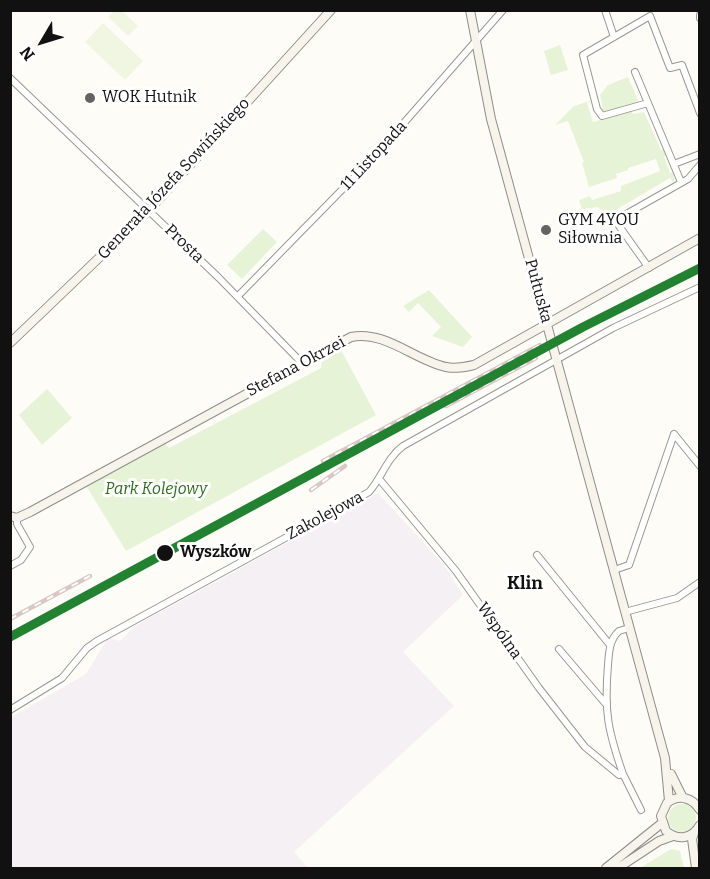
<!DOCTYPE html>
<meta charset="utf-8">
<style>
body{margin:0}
#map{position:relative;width:710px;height:879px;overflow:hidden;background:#fdfcf7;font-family:Bitter,serif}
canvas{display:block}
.frame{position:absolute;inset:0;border:12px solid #111;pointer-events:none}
.north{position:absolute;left:12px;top:12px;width:60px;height:60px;-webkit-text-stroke:4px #fff;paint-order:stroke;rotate:232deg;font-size:16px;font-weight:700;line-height:24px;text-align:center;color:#111}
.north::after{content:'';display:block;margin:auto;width:21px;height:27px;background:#111;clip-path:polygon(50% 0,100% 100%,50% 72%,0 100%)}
</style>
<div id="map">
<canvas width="710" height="879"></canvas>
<div class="frame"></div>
<div class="north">N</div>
</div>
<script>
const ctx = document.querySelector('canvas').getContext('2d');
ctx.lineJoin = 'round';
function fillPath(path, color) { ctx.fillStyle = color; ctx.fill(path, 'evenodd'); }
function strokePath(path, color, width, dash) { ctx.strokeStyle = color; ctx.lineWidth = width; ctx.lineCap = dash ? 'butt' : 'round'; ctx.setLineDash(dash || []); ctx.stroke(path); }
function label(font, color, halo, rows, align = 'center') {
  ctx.font = font + ' Bitter,serif'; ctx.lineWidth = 6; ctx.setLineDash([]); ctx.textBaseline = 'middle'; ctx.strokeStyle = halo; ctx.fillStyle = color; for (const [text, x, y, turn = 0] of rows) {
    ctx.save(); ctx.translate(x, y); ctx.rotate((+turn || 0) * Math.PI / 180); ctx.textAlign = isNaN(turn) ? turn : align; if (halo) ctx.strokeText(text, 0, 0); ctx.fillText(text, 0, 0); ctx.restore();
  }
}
fillPath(new Path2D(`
 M 378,493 L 444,565 L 463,595 L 403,652 L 454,706 L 294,852 L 308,868 L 11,868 L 10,718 L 86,674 L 108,638 L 120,641 L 135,626 Z`), '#f5f0f3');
fillPath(new Path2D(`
 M 560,45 L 568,70 L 551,75 L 544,51 Z
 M 628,77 L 640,105 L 603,114 L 600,109 L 603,108 L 600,95 L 608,85 Z
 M 592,100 L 587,103 L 593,122 L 631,111 L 633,114 L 644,112 L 661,150 L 666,148 L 667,154 L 664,157 L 670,173 L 674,171 L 674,184 L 670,178 L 607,215 L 598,207 L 582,209 L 579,200 L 590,196 L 592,200 L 621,191 L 621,186 L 660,171 L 656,159 L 628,168 L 628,170 L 616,174 L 617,178 L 589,187 L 582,163 L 584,162 L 568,121 L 555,125 L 574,106 Z
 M 263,229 L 277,242 L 242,279 L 227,265 Z
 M 429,290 L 472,337 L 463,347 L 432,336 L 441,327 L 418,303 L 409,312 L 403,306 Z
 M 340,348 L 376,415 L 126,551 L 85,484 L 163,441 L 169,448 L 321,368 L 322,359 Z
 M 47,389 L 72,418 L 42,445 L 19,415 Z
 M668 818a14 14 0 1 1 28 0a14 14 0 1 1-28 0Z
 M 671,849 L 680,851 L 684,868 L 640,868 Z`), '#e7f3d7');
fillPath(new Path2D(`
 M 114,11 L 122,11 L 138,26 L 128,36 L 108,17 Z
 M 103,23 L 143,61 L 125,80 L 85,42 Z`), '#f0f6e1');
const street = new Path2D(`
 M 605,10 L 614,37
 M 700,15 L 700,18
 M 635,72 L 681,182
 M 10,78 L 219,278 L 302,363
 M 648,103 L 602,116 L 597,109 L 583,55 L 650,16 L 670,68 L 682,65 L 700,113
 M 674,164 L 700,154
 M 649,268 L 619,226 L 621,217 L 688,179 L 700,165
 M 238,296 L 374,157 L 503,10
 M 674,434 L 700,466
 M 380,480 L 456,571 L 539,688 L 585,747 L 619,775 L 623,774 C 608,731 604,712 608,665 C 609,653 609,640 619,631 L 629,628
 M 537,555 L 610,645
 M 10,566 L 21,560 L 30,547 L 17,524 L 17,518
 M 614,570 L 629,565 L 674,434
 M 625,612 L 677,598 L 700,582
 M 559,649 L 605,703
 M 10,710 L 62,678 L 87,648 L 97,641 L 369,492 C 382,477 387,458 403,446 L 613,328 L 700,287
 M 623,774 L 641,810`);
const secondary = new Path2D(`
 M 470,10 L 491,119 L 665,758 L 669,801
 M 10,343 L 149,210 L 331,10
 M 10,516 L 17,518 L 30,512 L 351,337 C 385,330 414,360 446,367 C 456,369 465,367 474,365 L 700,238
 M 671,774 L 683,798
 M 700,810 C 692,797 679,794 667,803 L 661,816 L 666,831 C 678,841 692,839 700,825
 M 694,833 L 692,839 L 696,868
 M 606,868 L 662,823
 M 618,868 L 659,841 L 673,836`);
strokePath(street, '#979795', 8);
strokePath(secondary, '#8e8d8b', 10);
strokePath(street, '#fffffe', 6);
strokePath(secondary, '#f6f4eb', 8);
const rail = new Path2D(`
 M 446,406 L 536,358
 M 323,461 L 540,345
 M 311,490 L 345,466
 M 10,619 L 90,576`);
strokePath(rail, '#d9c6c7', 4.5);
strokePath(rail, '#fff', 2, [7]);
strokePath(new Path2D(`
 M 10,637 L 583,327 L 700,268`), '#238132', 9);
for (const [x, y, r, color] of [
 [90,98,6,"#646362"],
 [546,230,6,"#646362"],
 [165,553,9,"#111"]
]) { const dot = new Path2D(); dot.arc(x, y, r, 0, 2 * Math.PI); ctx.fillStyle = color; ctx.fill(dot); strokePath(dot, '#fff', 2); }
label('16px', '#111', '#fff', [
 ["WOK Hutnik",102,98],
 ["GYM 4YOU",558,221],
 ["Siłownia",558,239]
], 'left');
label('16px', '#111', '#fff', [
 ["11 Listopada",374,156,-47],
 ["Generała Józefa Sowińskiego",174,179,-47],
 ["Prosta",184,244,44],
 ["Pułtuska",538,291,75],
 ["Stefana Okrzei",296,367,-28],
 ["Zakolejowa",325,516,-28],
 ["Wspólna",499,631,55]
]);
label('italic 16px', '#2f6b1f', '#fff', [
 ["Park Kolejowy",156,490]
]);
label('bold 16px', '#111', '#fff', [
 ["Wyszków",180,553]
], 'left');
label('bold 18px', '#111', '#fff', [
 ["Klin",525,584]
]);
</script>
